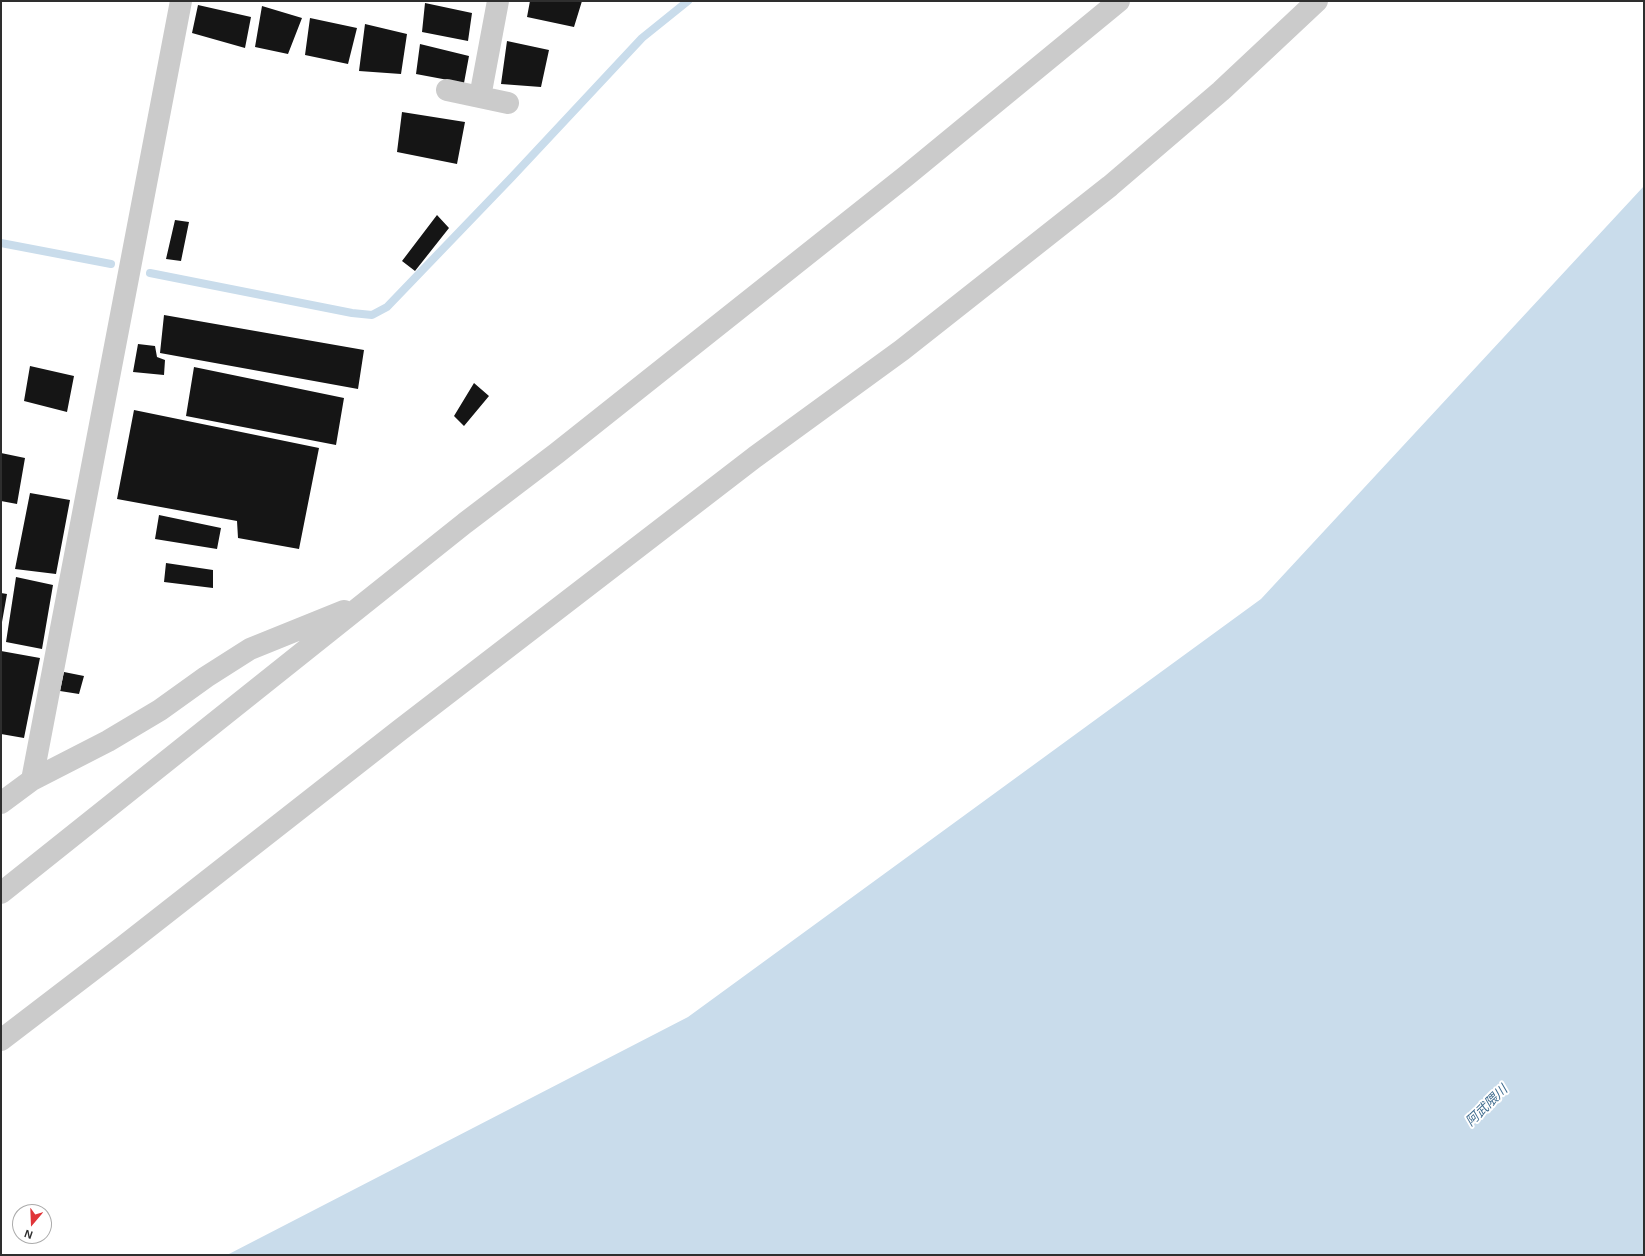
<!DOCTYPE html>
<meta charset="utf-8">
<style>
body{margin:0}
#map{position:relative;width:1645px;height:1256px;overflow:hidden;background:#fff;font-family:Arial,sans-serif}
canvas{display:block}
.frame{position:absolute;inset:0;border:2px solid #2e2e2e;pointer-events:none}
.north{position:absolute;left:12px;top:1204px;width:40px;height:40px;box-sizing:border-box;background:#fff;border:1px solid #ababab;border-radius:50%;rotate:199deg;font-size:11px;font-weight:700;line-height:16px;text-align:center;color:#2e2e2e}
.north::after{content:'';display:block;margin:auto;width:14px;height:18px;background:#e03539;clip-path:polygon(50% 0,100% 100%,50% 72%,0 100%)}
</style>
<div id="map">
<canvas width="1645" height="1256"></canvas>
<div class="frame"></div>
<div class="north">N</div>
</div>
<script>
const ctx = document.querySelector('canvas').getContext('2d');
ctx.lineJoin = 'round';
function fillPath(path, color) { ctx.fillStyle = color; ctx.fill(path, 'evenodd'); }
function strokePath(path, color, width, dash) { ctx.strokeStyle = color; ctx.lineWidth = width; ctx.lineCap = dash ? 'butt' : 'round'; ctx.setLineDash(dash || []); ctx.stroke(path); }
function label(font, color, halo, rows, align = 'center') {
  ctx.font = font + ' Arial,"Noto Sans JP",sans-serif'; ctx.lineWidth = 4; ctx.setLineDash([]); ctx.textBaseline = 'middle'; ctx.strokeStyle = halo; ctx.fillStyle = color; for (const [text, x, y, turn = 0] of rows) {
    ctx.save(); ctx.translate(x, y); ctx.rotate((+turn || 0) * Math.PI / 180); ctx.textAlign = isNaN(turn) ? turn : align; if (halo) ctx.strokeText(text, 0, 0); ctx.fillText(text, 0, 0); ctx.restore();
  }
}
fillPath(new Path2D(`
 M 1644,186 L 1644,1255 L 227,1255 L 688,1017 L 1261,599 Z`), '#c9dceb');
strokePath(new Path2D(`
 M 1,243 L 111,264
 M 150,273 L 352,313 L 372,315 L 387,307 L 512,177 L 642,38 L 688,1`), '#c9dceb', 8);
fillPath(new Path2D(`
 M 530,1 L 582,1 L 574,27 L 527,17 Z
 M 425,3 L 472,13 L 468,41 L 422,32 Z
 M 198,5 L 251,17 L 245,48 L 192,33 Z
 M 262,6 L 302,18 L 288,54 L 255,47 Z
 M 310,18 L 357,28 L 348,64 L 305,55 Z
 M 365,24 L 407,34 L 401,74 L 359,71 Z
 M 507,41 L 549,50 L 541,87 L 501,84 Z
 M 420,44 L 469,56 L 464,83 L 416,74 Z
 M 402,112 L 465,122 L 457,164 L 397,152 Z
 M 437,215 L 449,228 L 415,271 L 402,261 Z
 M 175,220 L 189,222 L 181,261 L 166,259 Z
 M 164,315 L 364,350 L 358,389 L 160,353 Z
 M 138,344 L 155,346 L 157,357 L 165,360 L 164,375 L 133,372 Z
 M 30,366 L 74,376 L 67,412 L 24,401 Z
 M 194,367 L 344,398 L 336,445 L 186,416 Z
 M 474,383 L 489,396 L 464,426 L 454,416 Z
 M 134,410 L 319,448 L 299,549 L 238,538 L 237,521 L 117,499 Z
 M 1,453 L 25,458 L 17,504 L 1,501 Z
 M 30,493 L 70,500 L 56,574 L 15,569 Z
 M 159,515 L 221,528 L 217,549 L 155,539 Z
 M 166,563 L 213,570 L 213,588 L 164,582 Z
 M 16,577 L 53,585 L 42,649 L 6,642 Z
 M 1,593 L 7,594 L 2,622 L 1,622 Z
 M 1,651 L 40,658 L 24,738 L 1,734 Z
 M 64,672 L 84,676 L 79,694 L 60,691 Z`), '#151515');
strokePath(new Path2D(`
 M 447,90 L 508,103
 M 480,97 L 498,1
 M 32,780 L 181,1
 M 1,803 L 32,780 L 108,741 L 160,710 L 206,677 L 250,649 L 344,611
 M 1,893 L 465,523 L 557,453 L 906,176 L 1119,1
 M 1,1040 L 124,946 L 400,730 L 755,457 L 902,350 L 1110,186 L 1221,91 L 1317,1`), '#cbcbcb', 22);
label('italic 13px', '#3e6b8e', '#fff', [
 ["阿武隈川",1487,1106,-44]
]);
</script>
